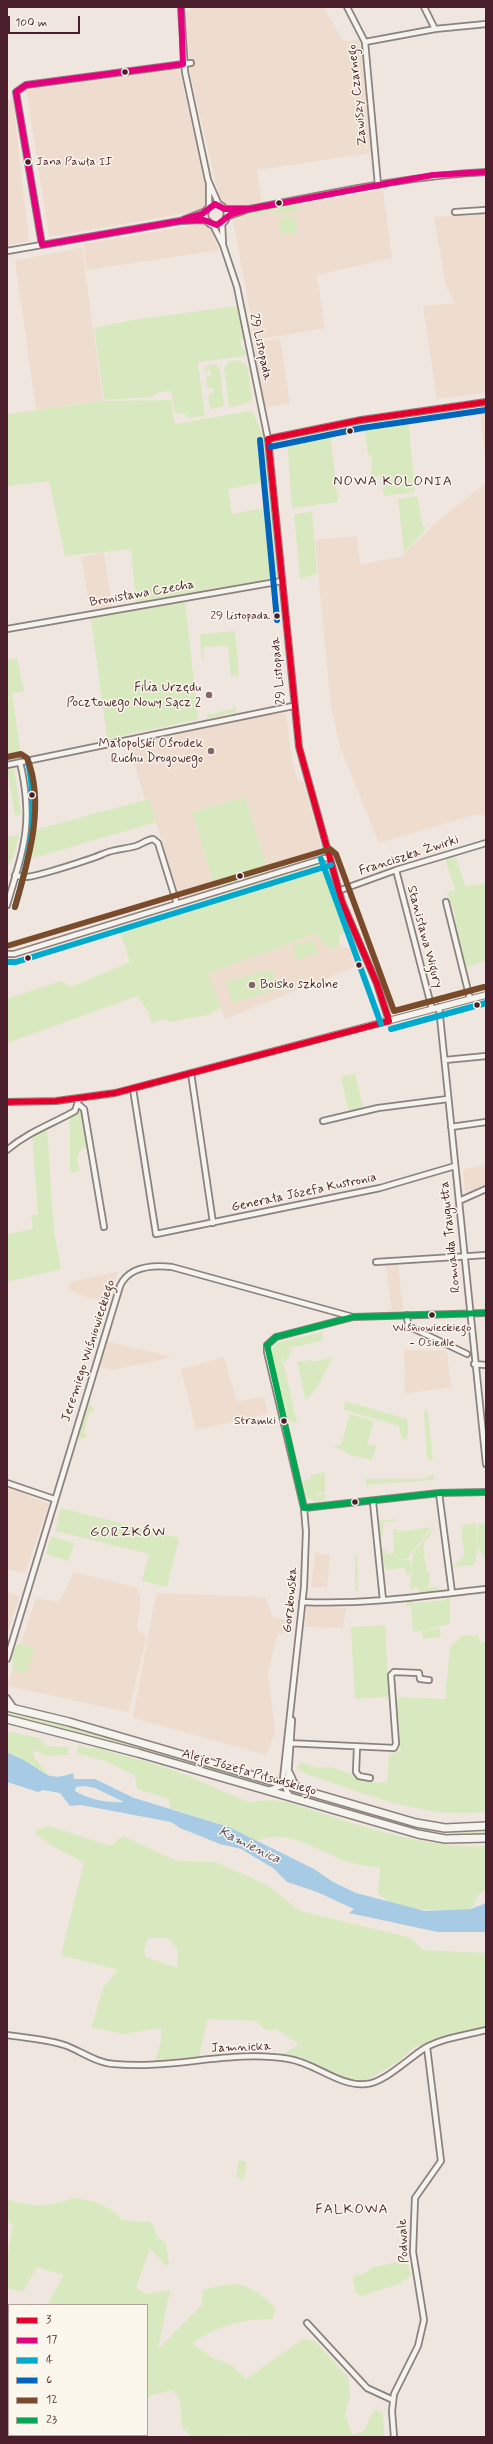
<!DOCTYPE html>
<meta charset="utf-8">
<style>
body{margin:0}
#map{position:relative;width:493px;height:2444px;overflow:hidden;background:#efe7df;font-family:Mynerve,sans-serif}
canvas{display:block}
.frame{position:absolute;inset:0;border:8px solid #4a1f2b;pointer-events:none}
.legend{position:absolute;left:8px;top:2304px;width:140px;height:132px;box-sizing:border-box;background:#fbf7ec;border:1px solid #b4a19f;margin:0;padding:5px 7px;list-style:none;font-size:12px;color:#4a1f2b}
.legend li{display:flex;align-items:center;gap:8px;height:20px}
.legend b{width:20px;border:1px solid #b4a19f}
.scale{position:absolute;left:8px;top:16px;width:72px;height:18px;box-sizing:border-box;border:2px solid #4a1f2b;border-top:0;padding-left:5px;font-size:12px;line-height:14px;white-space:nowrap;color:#4a1f2b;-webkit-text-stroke:3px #fbf7ec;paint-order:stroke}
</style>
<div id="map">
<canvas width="493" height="2444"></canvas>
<div class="frame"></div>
<ul class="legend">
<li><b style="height:5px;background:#e4002b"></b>3</li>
<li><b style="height:5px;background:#e5007d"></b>17</li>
<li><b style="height:5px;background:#00a9ce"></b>4</li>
<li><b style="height:5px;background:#0065bd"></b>6</li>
<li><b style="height:5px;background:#7a4b2a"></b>12</li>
<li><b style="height:5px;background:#00a651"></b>23</li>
</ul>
<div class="scale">100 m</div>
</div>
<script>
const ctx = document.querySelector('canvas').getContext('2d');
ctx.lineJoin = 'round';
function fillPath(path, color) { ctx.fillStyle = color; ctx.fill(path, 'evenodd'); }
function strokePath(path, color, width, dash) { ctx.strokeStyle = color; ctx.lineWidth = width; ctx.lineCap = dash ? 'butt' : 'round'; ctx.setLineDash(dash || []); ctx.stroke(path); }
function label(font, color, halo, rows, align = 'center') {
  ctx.font = font + ' Mynerve,sans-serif'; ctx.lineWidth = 3; ctx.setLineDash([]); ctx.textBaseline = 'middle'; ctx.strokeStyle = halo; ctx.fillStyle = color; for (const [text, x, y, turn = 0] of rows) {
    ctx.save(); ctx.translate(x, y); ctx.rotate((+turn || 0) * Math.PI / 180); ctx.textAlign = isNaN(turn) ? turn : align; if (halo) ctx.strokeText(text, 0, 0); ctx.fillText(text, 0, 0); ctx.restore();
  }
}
fillPath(new Path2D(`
 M 195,7 L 324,7 L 343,41 L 359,40 L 365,57 L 372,153 L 257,170 L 262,203 L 230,209 L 221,205 L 190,73 L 186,12 Z
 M 179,68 L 207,193 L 203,210 L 49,237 L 26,90 Z
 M 13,99 L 29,241 L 7,245 L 7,100 Z
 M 383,190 L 392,258 L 317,275 L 325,328 L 255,340 L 232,216 Z
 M 486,213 L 486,393 L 437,399 L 423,306 L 455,303 L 446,287 L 434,217 Z
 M 206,223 L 211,227 L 218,250 L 214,254 L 213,251 L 87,270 L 83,244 Z
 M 82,247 L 103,401 L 36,410 L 15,261 Z
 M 280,338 L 290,404 L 263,407 L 254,343 Z
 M 486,409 L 486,472 L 480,410 Z
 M 486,483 L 486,822 L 484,815 L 474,815 L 379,843 L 340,747 L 331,708 L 315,540 L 357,536 L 360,564 L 400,557 L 439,520 Z
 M 104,552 L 112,607 L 90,609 L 81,557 Z
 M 286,713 L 292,760 L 298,781 L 303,780 L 322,850 L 319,855 L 268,871 L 245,797 L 192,812 L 215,888 L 180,899 L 149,799 L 145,800 L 128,743 L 247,717 Z
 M 316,934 L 328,948 L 340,946 L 351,948 L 355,967 L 225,1019 L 207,973 Z
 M 486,1164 L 486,1187 L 465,1193 L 463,1170 Z
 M 398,1264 L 403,1310 L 392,1311 L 386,1266 Z
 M 118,1271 L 109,1301 L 87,1298 L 68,1289 L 71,1282 Z
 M 105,1341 L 169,1356 L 169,1358 L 114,1370 L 99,1367 Z
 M 404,1350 L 447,1351 L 451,1387 L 405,1394 Z
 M 224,1357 L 237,1402 L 264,1396 L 268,1414 L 196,1430 L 181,1369 Z
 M 7,1487 L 49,1504 L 25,1573 L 7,1569 Z
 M 315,1553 L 330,1555 L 327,1587 L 311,1588 Z
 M 74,1572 L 137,1588 L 141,1601 L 137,1629 L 147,1637 L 128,1712 L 7,1686 L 36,1598 L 59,1602 Z
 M 7,1592 L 20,1596 L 7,1634 Z
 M 156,1593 L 265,1597 L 273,1617 L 292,1622 L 290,1633 L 278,1634 L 268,1672 L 275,1732 L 266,1755 L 133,1718 Z
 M 307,1606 L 346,1608 L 343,1628 L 305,1627 Z`), '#eeddcf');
fillPath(new Path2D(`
 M 294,204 L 297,204 L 297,211 L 278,215 L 277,210 L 235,219 L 234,214 Z
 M 295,216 L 298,227 L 295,228 L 295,233 L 281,235 L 279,219 Z
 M 245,305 L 251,337 L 240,339 L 242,349 L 245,350 L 246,356 L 198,362 L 205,416 L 187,418 L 186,414 L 175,413 L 171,391 L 159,392 L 150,397 L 104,400 L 94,328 L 132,320 Z
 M 236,360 L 246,364 L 248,369 L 252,401 L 233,407 L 229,405 L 224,368 L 229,362 Z
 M 216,364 L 220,370 L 224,406 L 210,409 L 208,394 L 214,393 L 214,388 L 207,388 L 206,377 L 211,376 L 210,370 L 205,371 L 205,366 Z
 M 171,400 L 175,424 L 249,411 L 253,412 L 266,444 L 268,481 L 228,489 L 232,514 L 271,507 L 277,574 L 274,579 L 136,603 L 131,549 L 65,556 L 49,481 L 7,486 L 7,414 L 103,401 Z
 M 408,418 L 415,492 L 384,496 L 381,476 L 371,478 L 372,455 L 368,455 L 364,425 Z
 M 330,431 L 338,502 L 294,508 L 292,507 L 287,440 Z
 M 417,496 L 422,524 L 426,529 L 404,553 L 398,499 Z
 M 312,512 L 317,574 L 300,579 L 294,514 Z
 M 185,601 L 198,719 L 107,739 L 91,618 Z
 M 235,631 L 239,675 L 231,676 L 228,646 L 203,647 L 204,660 L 202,660 L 200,634 Z
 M 17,658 L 24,691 L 12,693 L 21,758 L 7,761 L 7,660 Z
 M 233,706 L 236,707 L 236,712 L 207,719 L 207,715 L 233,709 Z
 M 14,768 L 21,815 L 15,815 L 7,769 Z
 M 245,797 L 268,871 L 215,888 L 192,812 Z
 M 149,799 L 156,822 L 27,860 L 34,830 Z
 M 19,834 L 13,858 L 9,863 L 10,864 L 7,865 L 7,837 Z
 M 455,856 L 466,887 L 485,883 L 486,885 L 486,960 L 463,969 L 452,923 L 456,918 L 447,892 L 455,890 L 445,859 Z
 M 321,864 L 326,868 L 347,932 L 339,935 L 340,946 L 328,948 L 316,934 L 208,973 L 220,1008 L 208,1015 L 170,1022 L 167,1019 L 155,1021 L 152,1025 L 149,1012 L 137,996 L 7,1043 L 7,999 L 61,981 L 71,987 L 130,962 L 120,932 L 225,894 Z
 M 314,940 L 318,953 L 297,960 L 293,946 Z
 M 272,969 L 279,989 L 232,1003 L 226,982 Z
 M 355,1073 L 363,1108 L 349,1112 L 341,1077 Z
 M 82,1109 L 89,1149 L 82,1148 L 77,1158 L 79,1171 L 70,1173 L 70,1116 Z
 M 47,1128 L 54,1231 L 61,1269 L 7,1282 L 7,1232 L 8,1234 L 33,1229 L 31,1215 L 38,1215 L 32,1134 Z
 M 322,1332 L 323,1340 L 286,1349 L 293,1349 L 285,1363 L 281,1355 L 291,1396 L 286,1398 L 291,1397 L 297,1423 L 288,1420 L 271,1352 L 276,1343 Z
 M 333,1357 L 316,1389 L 306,1401 L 297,1362 L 312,1360 L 313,1362 Z
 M 345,1401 L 407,1419 L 408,1434 L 406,1440 L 401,1438 L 399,1426 L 344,1410 Z
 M 89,1402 L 94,1409 L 93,1412 L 89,1413 L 84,1433 L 87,1434 L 85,1438 L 79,1439 L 76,1437 L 87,1403 Z
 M 424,1411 L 428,1411 L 433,1461 L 427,1460 Z
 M 350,1414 L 374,1421 L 367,1444 L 377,1446 L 372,1460 L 351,1455 L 332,1445 L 341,1445 Z
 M 325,1472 L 325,1492 L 317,1492 L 318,1495 L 325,1493 L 326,1500 L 314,1502 L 306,1496 L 303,1481 L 311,1479 L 310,1475 Z
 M 434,1474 L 433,1480 L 366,1485 L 366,1479 L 423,1479 Z
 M 61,1508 L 179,1538 L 167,1587 L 142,1581 L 149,1554 L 55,1531 Z
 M 396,1519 L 397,1521 L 384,1522 L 383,1535 L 379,1537 L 378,1521 Z
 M 476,1522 L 478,1551 L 474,1565 L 452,1567 L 464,1556 L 461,1526 Z
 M 478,1523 L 486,1525 L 486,1560 L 478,1547 Z
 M 434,1525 L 429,1538 L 423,1542 L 425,1555 L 422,1557 L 425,1559 L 427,1572 L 430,1573 L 429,1588 L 440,1586 L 435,1592 L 421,1593 L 418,1588 L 410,1589 L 413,1554 Z
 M 431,1527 L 407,1559 L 395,1560 L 408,1560 L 411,1563 L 411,1573 L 406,1576 L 405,1568 L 386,1570 L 380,1549 L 386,1550 L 387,1554 L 394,1553 L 393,1529 L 398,1529 L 399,1532 Z
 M 51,1536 L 74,1543 L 69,1561 L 46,1554 Z
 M 355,1555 L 357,1555 L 358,1592 L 355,1591 Z
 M 450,1596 L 450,1624 L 423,1630 L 440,1628 L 441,1637 L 423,1639 L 422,1630 L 413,1632 L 411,1606 L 406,1606 L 406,1601 L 413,1599 L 413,1603 L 446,1600 L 446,1597 Z
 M 385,1625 L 389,1697 L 355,1699 L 351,1627 Z
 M 478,1635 L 480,1643 L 486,1642 L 486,1811 C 426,1821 362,1792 306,1774 L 297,1769 L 300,1762 L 318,1768 L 332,1767 L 375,1783 L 387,1782 L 389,1754 L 401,1751 L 396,1726 L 394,1697 L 445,1699 L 450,1647 L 462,1636 Z
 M 19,1643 L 34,1648 L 27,1672 L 21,1673 L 14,1671 C 11,1662 12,1649 19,1643 Z
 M 7,1710 L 76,1726 L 267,1783 L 266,1785 L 107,1741 L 7,1716 Z
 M 7,1731 L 39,1738 L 46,1746 L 69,1747 L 68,1755 L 46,1756 L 34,1750 L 34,1757 L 47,1773 L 45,1775 L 28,1762 L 7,1752 Z
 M 79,1744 L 89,1749 L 97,1748 L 141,1760 L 184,1774 L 248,1802 L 270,1800 L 287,1802 C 344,1820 427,1851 486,1846 L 486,1890 L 480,1893 L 471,1909 C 446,1910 395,1914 378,1893 L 380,1867 C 371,1866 361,1866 353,1863 C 322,1855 289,1826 257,1841 L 229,1827 L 170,1808 L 169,1799 L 137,1789 L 135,1776 L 105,1761 L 76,1753 Z
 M 289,1790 L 421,1827 L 459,1831 L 486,1829 L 486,1834 C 420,1839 357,1813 295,1796 Z
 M 49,1826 L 110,1846 L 123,1836 L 177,1861 L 215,1862 L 267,1885 L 300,1911 L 411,1938 L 423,1950 L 486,1953 L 486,2027 L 415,2047 L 400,2060 L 368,2080 L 346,2079 L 285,2056 L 283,2054 L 298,2045 L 296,2042 L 275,2028 L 272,2031 C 265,2030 261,2028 258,2021 L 207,2019 L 199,2059 L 179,2058 L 154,2062 L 161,2042 L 161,2028 L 123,2034 L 91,2027 L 104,1986 L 118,1970 L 61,1955 L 84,1863 L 49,1844 L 36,1834 L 36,1830 ZM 148,1938 L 168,1938 L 178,1950 L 177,1968 L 146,1957 L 144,1949 Z
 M 239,2160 L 247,2162 L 244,2179 L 236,2178 Z
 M 71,2198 C 90,2199 111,2205 122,2220 L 148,2222 L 154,2225 L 157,2237 L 166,2243 L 169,2264 L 165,2265 L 150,2248 L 136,2288 L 148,2294 L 170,2290 L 158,2349 L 202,2305 L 203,2290 C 240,2280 248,2281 276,2309 L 272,2319 C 242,2319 216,2326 192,2343 L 211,2357 L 232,2365 L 246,2379 L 303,2339 L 315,2341 L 348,2377 L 350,2397 L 345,2414 L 352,2434 L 363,2432 L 374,2410 L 383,2412 L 384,2437 L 243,2437 L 243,2435 L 192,2437 L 182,2427 L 180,2401 L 173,2390 L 152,2395 L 147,2399 L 147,2305 L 47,2305 L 64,2275 L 37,2267 L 23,2292 L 7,2288 L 7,2258 L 13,2224 L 7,2221 L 7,2199 C 25,2207 55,2208 71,2198 Z
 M 407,2260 L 411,2276 L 399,2284 L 361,2296 L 355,2293 L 353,2276 L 363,2274 L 374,2267 Z`), '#d8e9bf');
fillPath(new Path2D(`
 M 7,1752 C 14,1756 21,1758 27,1762 C 46,1773 48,1782 73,1773 L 74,1779 L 95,1779 L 134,1798 L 229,1827 L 314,1869 L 333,1882 L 356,1893 L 425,1911 L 471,1909 L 486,1903 L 486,1932 L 438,1932 L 349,1913 L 354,1909 L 317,1892 L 287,1882 L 273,1868 L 241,1849 L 220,1844 L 180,1828 L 171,1822 L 81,1805 L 70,1806 L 60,1793 L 43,1790 L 38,1792 L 7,1782 ZM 84,1786 L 95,1788 L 124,1802 C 107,1803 90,1800 75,1791 L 76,1787 Z`), '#a7cbe4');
const minor = new Path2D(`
 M 181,7 L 185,72 L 208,180 L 219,205
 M 347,7 L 365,42 L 378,185
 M 424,7 L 435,29
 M 365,42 L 435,29 L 486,24
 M 209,184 L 209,206
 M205 215a11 11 0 1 1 22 0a11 11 0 1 1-22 0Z
 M 225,209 L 247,209
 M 455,212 L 486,210
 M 226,217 L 249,209 C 327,194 406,176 486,172
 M 182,221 L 201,220 L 208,221
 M 222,223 L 223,243
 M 213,225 L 223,245 L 237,287 L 268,439
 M 42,245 L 16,92 L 26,85 L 191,63
 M 7,251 L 180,221 L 206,211
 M 7,629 L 282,581
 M 7,765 L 293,706
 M 396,870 L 432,1009
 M 15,875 C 18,876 22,877 24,877 C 34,878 94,858 103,854 C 113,849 126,849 136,846 C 142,844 146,840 153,839 L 158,843 L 177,904
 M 338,891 L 396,870 L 486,843
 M 446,902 L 470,999
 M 7,905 C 24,847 34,823 20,762
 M 7,954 L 14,954 L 329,857
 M 439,1007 L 486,1464
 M 445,1060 L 486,1056
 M 191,1073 L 213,1223
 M 133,1089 L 156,1234 L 380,1188 L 455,1166
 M 78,1104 L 84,1109 L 104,1227
 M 323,1121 L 378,1108 L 448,1099
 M 451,1127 L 486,1122
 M 7,1150 C 28,1132 52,1124 75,1111 L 79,1099
 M 459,1201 L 486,1189
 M 376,1262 L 486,1255
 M 407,1315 L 408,1326 L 467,1354
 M 474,1364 L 486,1365
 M 7,1483 L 54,1499
 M 439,1493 L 452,1593
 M 373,1502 L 383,1600
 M 304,1508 L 439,1493 L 486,1492
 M 302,1602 C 364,1605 425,1596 486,1589
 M 7,1659 L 120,1286 C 129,1266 153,1265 172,1267 L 353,1317 L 486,1313
 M 7,1698 L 14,1708
 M 287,1743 L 394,1748 L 396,1744 L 391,1675 L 394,1672 L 419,1673 L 420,1679 L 429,1680
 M 357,1747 L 356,1772 L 359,1776 L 370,1778
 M 290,1773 L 294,1782 L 300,1788
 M 269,1790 L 284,1785 L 288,1779 L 292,1720
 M 291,1797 L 287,1792 L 283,1779 L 304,1587 L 306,1532 L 304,1508 L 267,1352 L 267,1345 L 276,1337 L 353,1317
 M 7,2035 C 26,2038 49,2039 67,2046 C 82,2052 97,2063 114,2064 C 172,2070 232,2049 289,2059 C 315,2063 340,2087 366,2084 C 384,2083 409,2058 425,2048 C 443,2038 466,2035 486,2030
 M 307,2323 L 367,2388 L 393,2400
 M 394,2437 L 392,2411 L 394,2394 L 418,2346 L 424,2320 L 413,2252 L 415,2198 L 441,2161 L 427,2047`);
const tertiary = new Path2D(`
 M 389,1021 L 377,984 L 342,902 L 299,747 L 268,439 L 361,420 L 486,402
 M 7,1102 L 56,1101 L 115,1093 L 486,995
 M 7,2421 L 9,2421
 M 50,2435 L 56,2437`);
const primary = new Path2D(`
 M 7,1707 L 69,1722 L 416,1823 L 445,1828 L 486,1826
 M 7,1719 L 138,1753 L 418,1834 L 445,1839 L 486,1838`);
strokePath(minor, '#8d817f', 8);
strokePath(tertiary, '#8d817f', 8);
strokePath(primary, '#8d817f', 10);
strokePath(minor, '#f5f3ee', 4.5);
strokePath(tertiary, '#f5f3ee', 5.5);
strokePath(primary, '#f5f3ee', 7);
strokePath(new Path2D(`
 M 268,439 L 299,747 L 342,902 L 377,984 L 389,1021
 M 268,439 L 361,420 L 486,402
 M 7,1102 L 56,1101 L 115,1093 L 389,1021`), '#e4002b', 6);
strokePath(new Path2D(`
 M 181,7 L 183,64
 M 16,92 L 26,85 L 183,64
 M 16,92 L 42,245
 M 185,219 L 202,214 L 215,204 L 225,209 L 246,209
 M 42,245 L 180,221 L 204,220 L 217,225 L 230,215 L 249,209 L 433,175 L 486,172`), '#e5007d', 6);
strokePath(new Path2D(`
 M 321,859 L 381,1024
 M 15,907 C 31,852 39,819 28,760
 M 7,962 L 16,962 L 331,865
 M 391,1029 L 486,1003`), '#00a9ce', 6);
strokePath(new Path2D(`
 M 260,440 L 277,620
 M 270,447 L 362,428 L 486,410`), '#0065bd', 6);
strokePath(new Path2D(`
 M 7,757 L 21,754 L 27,758 C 46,804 28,862 15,907
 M 7,946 L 330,849 L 336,854 L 394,1011 L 484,987`), '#7a4b2a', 6);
strokePath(new Path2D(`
 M 486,1313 L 353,1317 L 276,1337 L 267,1345 L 304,1508 L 439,1493 L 486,1492`), '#00a651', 6);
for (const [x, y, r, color] of [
 [125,72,3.5,"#4a1f2b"],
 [28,162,3.5,"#4a1f2b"],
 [279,203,3.5,"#4a1f2b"],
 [350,431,3.5,"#4a1f2b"],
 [277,616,3.5,"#4a1f2b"],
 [209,695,4,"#84656a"],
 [211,751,4,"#84656a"],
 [32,795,3.5,"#4a1f2b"],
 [240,876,3.5,"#4a1f2b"],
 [28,958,3.5,"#4a1f2b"],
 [359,965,3.5,"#4a1f2b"],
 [252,985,4,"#84656a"],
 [477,1005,3.5,"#4a1f2b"],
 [432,1315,3.5,"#4a1f2b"],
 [284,1421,3.5,"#4a1f2b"],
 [355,1502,3.5,"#4a1f2b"]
]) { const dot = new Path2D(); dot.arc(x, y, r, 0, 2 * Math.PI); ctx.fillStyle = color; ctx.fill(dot); strokePath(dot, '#fbf7ec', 1.5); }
label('12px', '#4a1f2b', '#fbf7ec', [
 ["Jana Pawła II",36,162,"left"],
 ["29 listopada",270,616],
 ["Wiśniowieckiego",432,1328,"center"],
 ["- Osiedle",432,1343,"center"],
 ["Stramki",276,1421]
], 'right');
label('13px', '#4a1f2b', '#fbf7ec', [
 ["Zawiszy Czarnego",358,95,-96],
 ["29 Listopada",260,347,78],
 ["Bronisława Czecha",142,594,-10],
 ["29 Listopada",279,671,-95],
 ["Franciszka Żwirki",409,856,-18],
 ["Stanisława Wigury",424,937,75],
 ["Generała Józefa Kustronia",304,1193,-12],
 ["Romualda Traugutta",451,1237,-96],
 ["Jeremiego Wiśniowieckiego",89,1351,-72],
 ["Gorzkowska",291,1600,-85],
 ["Aleje Józefa Piłsudskiego",249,1773,16],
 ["Jamnicka",241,2048,-2],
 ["Podwale",404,2241,-93]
]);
label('13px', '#4a1f2b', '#fbf7ec', [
 ["Filia Urzędu",201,688],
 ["Pocztowego Nowy Sącz 2",201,703],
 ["Małopolski Ośrodek",203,744],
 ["Ruchu Drogowego",203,759],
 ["Boisko szkolne",260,985,"left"]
], 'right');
ctx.letterSpacing = '1px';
label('14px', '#4a1f2b', '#fbf7ec', [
 ["NOWA KOLONIA",393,482],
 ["GORZKÓW",128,1533],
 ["FALKOWA",352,2210]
]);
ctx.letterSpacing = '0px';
label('italic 14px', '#5d4f63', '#fbf7ec', [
 ["Kamienica",249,1846,26]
]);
</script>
